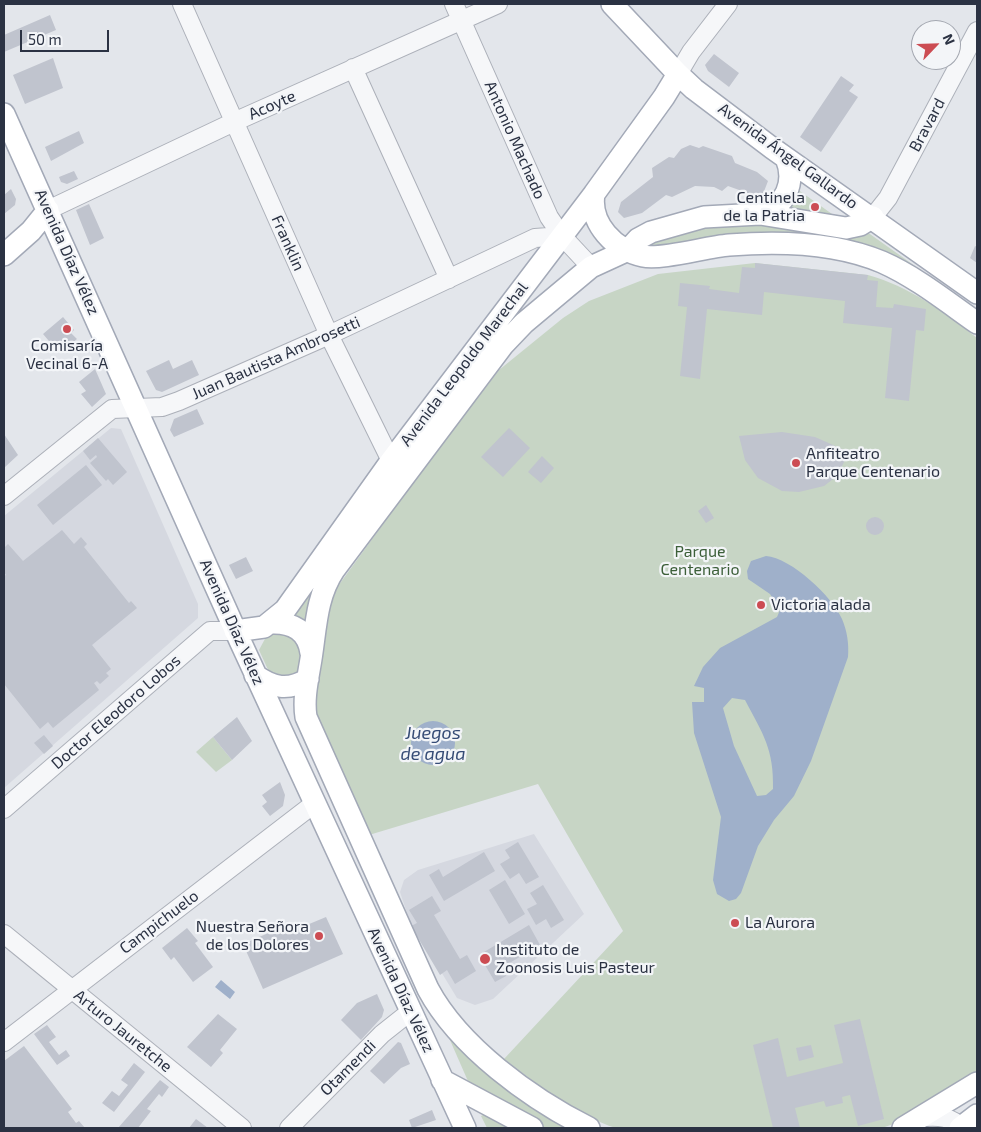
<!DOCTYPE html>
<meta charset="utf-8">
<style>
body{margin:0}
#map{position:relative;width:981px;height:1132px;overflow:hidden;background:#e3e6eb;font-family:"Exo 2",sans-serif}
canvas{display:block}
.frame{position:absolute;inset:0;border:5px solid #2b3243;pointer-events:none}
.north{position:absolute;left:911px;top:20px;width:50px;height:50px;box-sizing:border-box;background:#f3f5f8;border:1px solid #a3a7b0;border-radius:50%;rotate:66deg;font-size:14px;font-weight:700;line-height:20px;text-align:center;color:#2b3243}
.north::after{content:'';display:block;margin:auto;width:18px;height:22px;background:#cc4c53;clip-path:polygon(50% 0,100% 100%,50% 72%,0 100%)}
.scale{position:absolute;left:20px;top:30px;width:89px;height:22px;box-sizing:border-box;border:2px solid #2b3243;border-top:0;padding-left:6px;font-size:15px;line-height:18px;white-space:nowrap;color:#2b3243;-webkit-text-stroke:4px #f3f5f8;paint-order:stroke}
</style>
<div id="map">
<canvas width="981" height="1132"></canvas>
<div class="frame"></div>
<div class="north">N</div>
<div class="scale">50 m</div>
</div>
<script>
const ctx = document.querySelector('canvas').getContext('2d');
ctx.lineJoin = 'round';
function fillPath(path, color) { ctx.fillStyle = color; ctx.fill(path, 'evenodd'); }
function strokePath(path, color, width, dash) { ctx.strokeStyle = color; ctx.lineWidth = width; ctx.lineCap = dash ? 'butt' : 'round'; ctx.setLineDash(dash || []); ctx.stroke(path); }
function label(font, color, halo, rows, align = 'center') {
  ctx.font = font + ' "Exo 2",sans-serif'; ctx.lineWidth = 4.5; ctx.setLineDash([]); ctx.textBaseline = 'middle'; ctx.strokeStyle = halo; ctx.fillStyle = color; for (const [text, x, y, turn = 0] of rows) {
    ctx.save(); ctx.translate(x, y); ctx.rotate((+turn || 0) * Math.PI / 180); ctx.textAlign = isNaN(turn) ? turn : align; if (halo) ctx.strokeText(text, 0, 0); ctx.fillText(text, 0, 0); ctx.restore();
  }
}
fillPath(new Path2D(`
 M 111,428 L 121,429 L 198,604 L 198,618 L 4,788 L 4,516 Z
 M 534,834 L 584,914 L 493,999 L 475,1005 L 457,998 L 409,919 L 400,892 L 404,880 L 418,870 Z`), '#d5d8e0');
fillPath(new Path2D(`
 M 797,189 L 832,214 L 830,219 L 789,209 L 796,200 Z
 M 747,221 L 867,232 L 977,310 L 977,314 L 873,253 L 652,247 L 649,243 L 666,233 Z
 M 755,263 L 868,275 C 908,286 945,312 977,338 L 977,1075 L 913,1117 L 882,1128 L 616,1128 C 579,1117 535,1083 504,1059 L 623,931 L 538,784 L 369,835 L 325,742 L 313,706 L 331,604 L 338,586 L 426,465 L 499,370 L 563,318 L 589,301 L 658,274 Z
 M 321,578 L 307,626 L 289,617 Z
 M 278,630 L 299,640 C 303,667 305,685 270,674 L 259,650 L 266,637 Z
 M 213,737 L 232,760 L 216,772 L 196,752 Z
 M 446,1031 L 572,1128 L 543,1128 L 483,1097 L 471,1088 Z
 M 487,1113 L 514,1128 L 487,1128 L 481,1116 Z`), '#c7d5c5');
fillPath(new Path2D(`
 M 766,556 C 791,558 832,596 842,619 C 847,631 849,643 848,657 L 811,761 L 794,796 L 774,820 L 758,846 L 741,893 L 736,899 L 729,901 L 717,894 L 713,880 L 721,817 L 694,733 L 692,702 L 704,702 L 704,688 L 694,686 L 703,667 L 720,648 L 777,617 L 780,610 L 770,594 L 748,579 L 747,571 L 751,561 ZM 732,698 L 745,700 C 763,734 774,749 773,789 L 766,795 L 757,796 L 734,746 L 723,708 Z
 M411 743a22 22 0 1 1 44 0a22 22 0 1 1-44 0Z
 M 221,980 L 235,992 L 230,999 L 215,987 Z`), '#9fb0ca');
fillPath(new Path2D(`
 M 50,15 L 56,30 L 4,52 L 4,35 Z
 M 714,54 L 739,73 L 729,87 L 708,71 L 705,65 Z
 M 53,58 L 63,88 L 25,104 L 13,75 Z
 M 841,76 L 854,85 L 849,91 L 858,97 L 821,152 L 800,137 Z
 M 79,131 L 84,143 L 51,161 L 45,147 Z
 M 690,145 L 699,148 L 703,146 L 732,156 L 735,163 L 757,172 L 768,181 L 763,194 L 753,195 L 728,186 L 722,191 L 714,187 L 695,186 L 672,197 L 666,195 L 642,213 L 624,218 L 618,212 L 621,202 L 653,177 L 652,168 L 669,157 L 674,158 L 681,149 Z
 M 74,171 L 78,179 L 67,184 L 61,182 L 59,177 Z
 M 11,189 L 16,199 L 15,205 L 4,214 L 4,195 Z
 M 89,204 L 104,238 L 90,245 L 76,210 Z
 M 975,246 L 977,247 L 977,263 L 970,258 Z
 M 755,263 L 868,275 L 867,280 L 878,281 L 876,307 L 893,308 L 894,304 L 926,309 L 924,331 L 916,330 L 909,401 L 885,398 L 892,328 L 843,323 L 845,301 L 764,292 L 762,315 L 707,309 L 700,379 L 680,376 L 687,307 L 678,306 L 680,283 L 710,286 L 709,289 L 739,293 L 742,267 L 755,268 Z
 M 63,317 L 74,330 L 71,333 L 77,339 L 66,348 L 61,342 L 54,347 L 43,334 Z
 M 169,360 L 173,369 L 192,360 L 199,375 L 162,392 L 156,390 L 146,371 Z
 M 95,369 L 106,394 L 92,407 L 81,394 L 86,391 L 79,382 Z
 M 197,409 L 204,424 L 174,437 L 170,430 L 174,419 Z
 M 509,428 L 530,448 L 503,477 L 481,457 Z
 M 782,432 L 815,437 L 849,452 L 837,476 L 824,486 L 799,492 L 782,491 L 758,478 L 745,460 L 739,436 Z
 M 4,434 L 18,455 L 4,468 Z
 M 98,438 L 127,472 L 113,485 L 108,479 L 106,481 L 90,463 L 97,457 L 96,455 L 90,460 L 83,451 Z
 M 542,456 L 554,468 L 541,483 L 528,472 Z
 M 86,465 L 102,485 L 53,525 L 37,505 Z
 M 706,505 L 714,518 L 706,523 L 698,511 Z
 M866 526a9 9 0 1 1 18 0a9 9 0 1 1-18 0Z
 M 62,530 L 74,544 L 81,537 L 87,544 L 84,547 L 129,603 L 131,601 L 137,608 L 92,645 L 111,669 L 106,673 L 109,676 L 100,684 L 97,681 L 94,683 L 99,690 L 53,728 L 48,722 L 40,729 L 4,684 L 4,576 L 6,575 L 4,572 L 4,548 L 8,544 L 23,561 Z
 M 246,557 L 253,571 L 236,579 L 229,565 Z
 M 237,717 L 252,741 L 232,760 L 213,737 Z
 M 44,735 L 53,746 L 44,754 L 34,743 Z
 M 280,782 L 285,795 L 283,806 L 270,816 L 262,806 L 267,802 L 262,795 Z
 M 518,842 L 539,877 L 526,884 L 519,873 L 510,879 L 500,864 L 510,858 L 505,850 Z
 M 484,852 L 495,871 L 444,901 L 429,875 L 439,869 L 443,877 Z
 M 505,880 L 525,914 L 509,924 L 489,890 Z
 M 543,885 L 564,920 L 551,928 L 546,919 L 536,925 L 527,909 L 537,904 L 530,893 Z
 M 432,896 L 441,911 L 434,915 L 460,959 L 467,955 L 476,971 L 455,984 L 447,970 L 440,975 L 411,926 L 417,923 L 409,910 Z
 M 326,917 L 343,954 L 263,989 L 243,944 L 287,925 L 290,932 Z
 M 529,925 L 540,945 L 501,968 L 506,976 L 495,982 L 479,955 Z
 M 187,928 L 198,941 L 195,943 L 213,967 L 193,982 L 174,957 L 171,960 L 162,948 Z
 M 377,994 L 384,1010 L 382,1017 L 361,1040 L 341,1020 L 357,1003 Z
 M 218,1014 L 237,1029 L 220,1050 L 223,1053 L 211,1067 L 187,1047 Z
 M 860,1019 L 884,1119 L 858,1126 L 850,1095 L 842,1097 L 843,1103 L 826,1107 L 824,1101 L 795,1108 L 800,1128 L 773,1128 L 753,1045 L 778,1038 L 787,1077 L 843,1063 L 834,1025 Z
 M 47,1025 L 56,1037 L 49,1042 L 59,1055 L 66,1050 L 70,1056 L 57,1065 L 34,1034 Z
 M 398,1042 L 401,1043 L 410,1064 L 401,1068 L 384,1084 L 370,1071 Z
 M 811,1045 L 814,1057 L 799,1061 L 796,1048 Z
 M 24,1046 L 72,1109 L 68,1112 L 76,1123 L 79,1121 L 85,1128 L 4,1128 L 4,1061 Z
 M 134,1063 L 145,1072 L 114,1112 L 102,1103 L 112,1091 L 119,1096 L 128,1085 L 121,1080 Z
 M 160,1080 L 169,1087 L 162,1097 L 159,1094 L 147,1109 L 151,1111 L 138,1128 L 118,1128 Z
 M 432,1110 L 436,1120 L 412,1128 L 409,1120 Z
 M 196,1119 L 208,1128 L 189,1128 Z`), '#c0c4ce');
const minor = new Path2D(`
 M 182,4 L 329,335 L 396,471
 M 454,4 L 549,217 L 562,236 L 591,267
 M 353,68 L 449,279
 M 678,74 L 691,52 L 728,4
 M 48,210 L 234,122 L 498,4
 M 873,217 L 888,198 L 977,31
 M 4,496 L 112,409 L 162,407 L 179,401 L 329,335 L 535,238 L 562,236
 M 4,809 L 210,631 L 235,631
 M 4,934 L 242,1128
 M 4,1042 L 315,803
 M 925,1117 C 940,1116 951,1117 962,1128
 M 289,1128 L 382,1034 L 411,1011`);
const major = new Path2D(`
 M 612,4 L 678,74 L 694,89 L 772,148 L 977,293
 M 4,114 L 241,643 L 465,1128
 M 594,194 C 589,224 615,250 643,256 C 661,260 706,247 729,245 C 779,241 835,242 882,262 C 916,277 947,302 977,323
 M 760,214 C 786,207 796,182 786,158
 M 4,255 L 31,231 L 48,210
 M 271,623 C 293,622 308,631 311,653
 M 235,631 L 264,627 L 285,610 L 391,461 L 594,194 L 664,97 L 678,74
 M 255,675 C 273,688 288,691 308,679
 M 442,1080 L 532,1128
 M 589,1128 C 531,1099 459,1047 428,989 L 306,717 C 303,698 308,678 311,659 C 316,628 316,597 334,570 L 503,345 L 524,323 L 591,267 L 628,250 L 638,239 L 651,232 L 704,217 L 760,214 L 846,228 L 860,225 L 873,217
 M 903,1128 L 977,1083
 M 960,1128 L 977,1115`);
strokePath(minor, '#acb0b9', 20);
strokePath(major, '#a3a9b7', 24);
strokePath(minor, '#f6f7f9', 18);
strokePath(major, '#fff', 21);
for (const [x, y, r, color] of [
 [815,207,5,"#cc4c53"],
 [67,329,5,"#cc4c53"],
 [796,463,5,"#cc4c53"],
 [761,605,5,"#cc4c53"],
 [735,923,5,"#cc4c53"],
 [319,936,5,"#cc4c53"],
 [485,959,6,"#cc4c53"]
]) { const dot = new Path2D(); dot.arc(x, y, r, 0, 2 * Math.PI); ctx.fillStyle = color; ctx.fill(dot); strokePath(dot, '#f3f5f8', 2); }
label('16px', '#2b3243', '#f3f5f8', [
 ["Acoyte",272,105,-24],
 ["Bravard",927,125,-62],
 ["Antonio Machado",515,140,66],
 ["Avenida Ángel Gallardo",788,156,36],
 ["Franklin",288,243,66],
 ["Avenida Díaz Vélez",67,252,66],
 ["Juan Bautista Ambrosetti",276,358,-24],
 ["Avenida Leopoldo Marechal",464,364,-53],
 ["Avenida Díaz Vélez",232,622,66],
 ["Doctor Eleodoro Lobos",116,712,-41],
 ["Campichuelo",159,922,-37],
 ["Avenida Díaz Vélez",401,990,65],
 ["Arturo Jauretche",123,1031,39],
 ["Otamendi",348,1068,-45]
]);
label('16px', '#2b3243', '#f3f5f8', [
 ["Centinela",805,198,"right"],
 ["de la Patria",805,216,"right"],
 ["Comisaría",67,346,"center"],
 ["Vecinal 6-A",67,364,"center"],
 ["Anfiteatro",806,454],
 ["Parque Centenario",806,472],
 ["Victoria alada",771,605],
 ["La Aurora",745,923],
 ["Nuestra Señora",309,927,"right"],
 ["de los Dolores",309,945,"right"],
 ["Instituto de",496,950],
 ["Zoonosis Luis Pasteur",496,968]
], 'left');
label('16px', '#3c5f39', '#f3f5f8', [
 ["Parque",700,552],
 ["Centenario",700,570]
]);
label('italic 18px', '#364c76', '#f3f5f8', [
 ["Juegos",433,733],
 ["de agua",433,754]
]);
</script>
